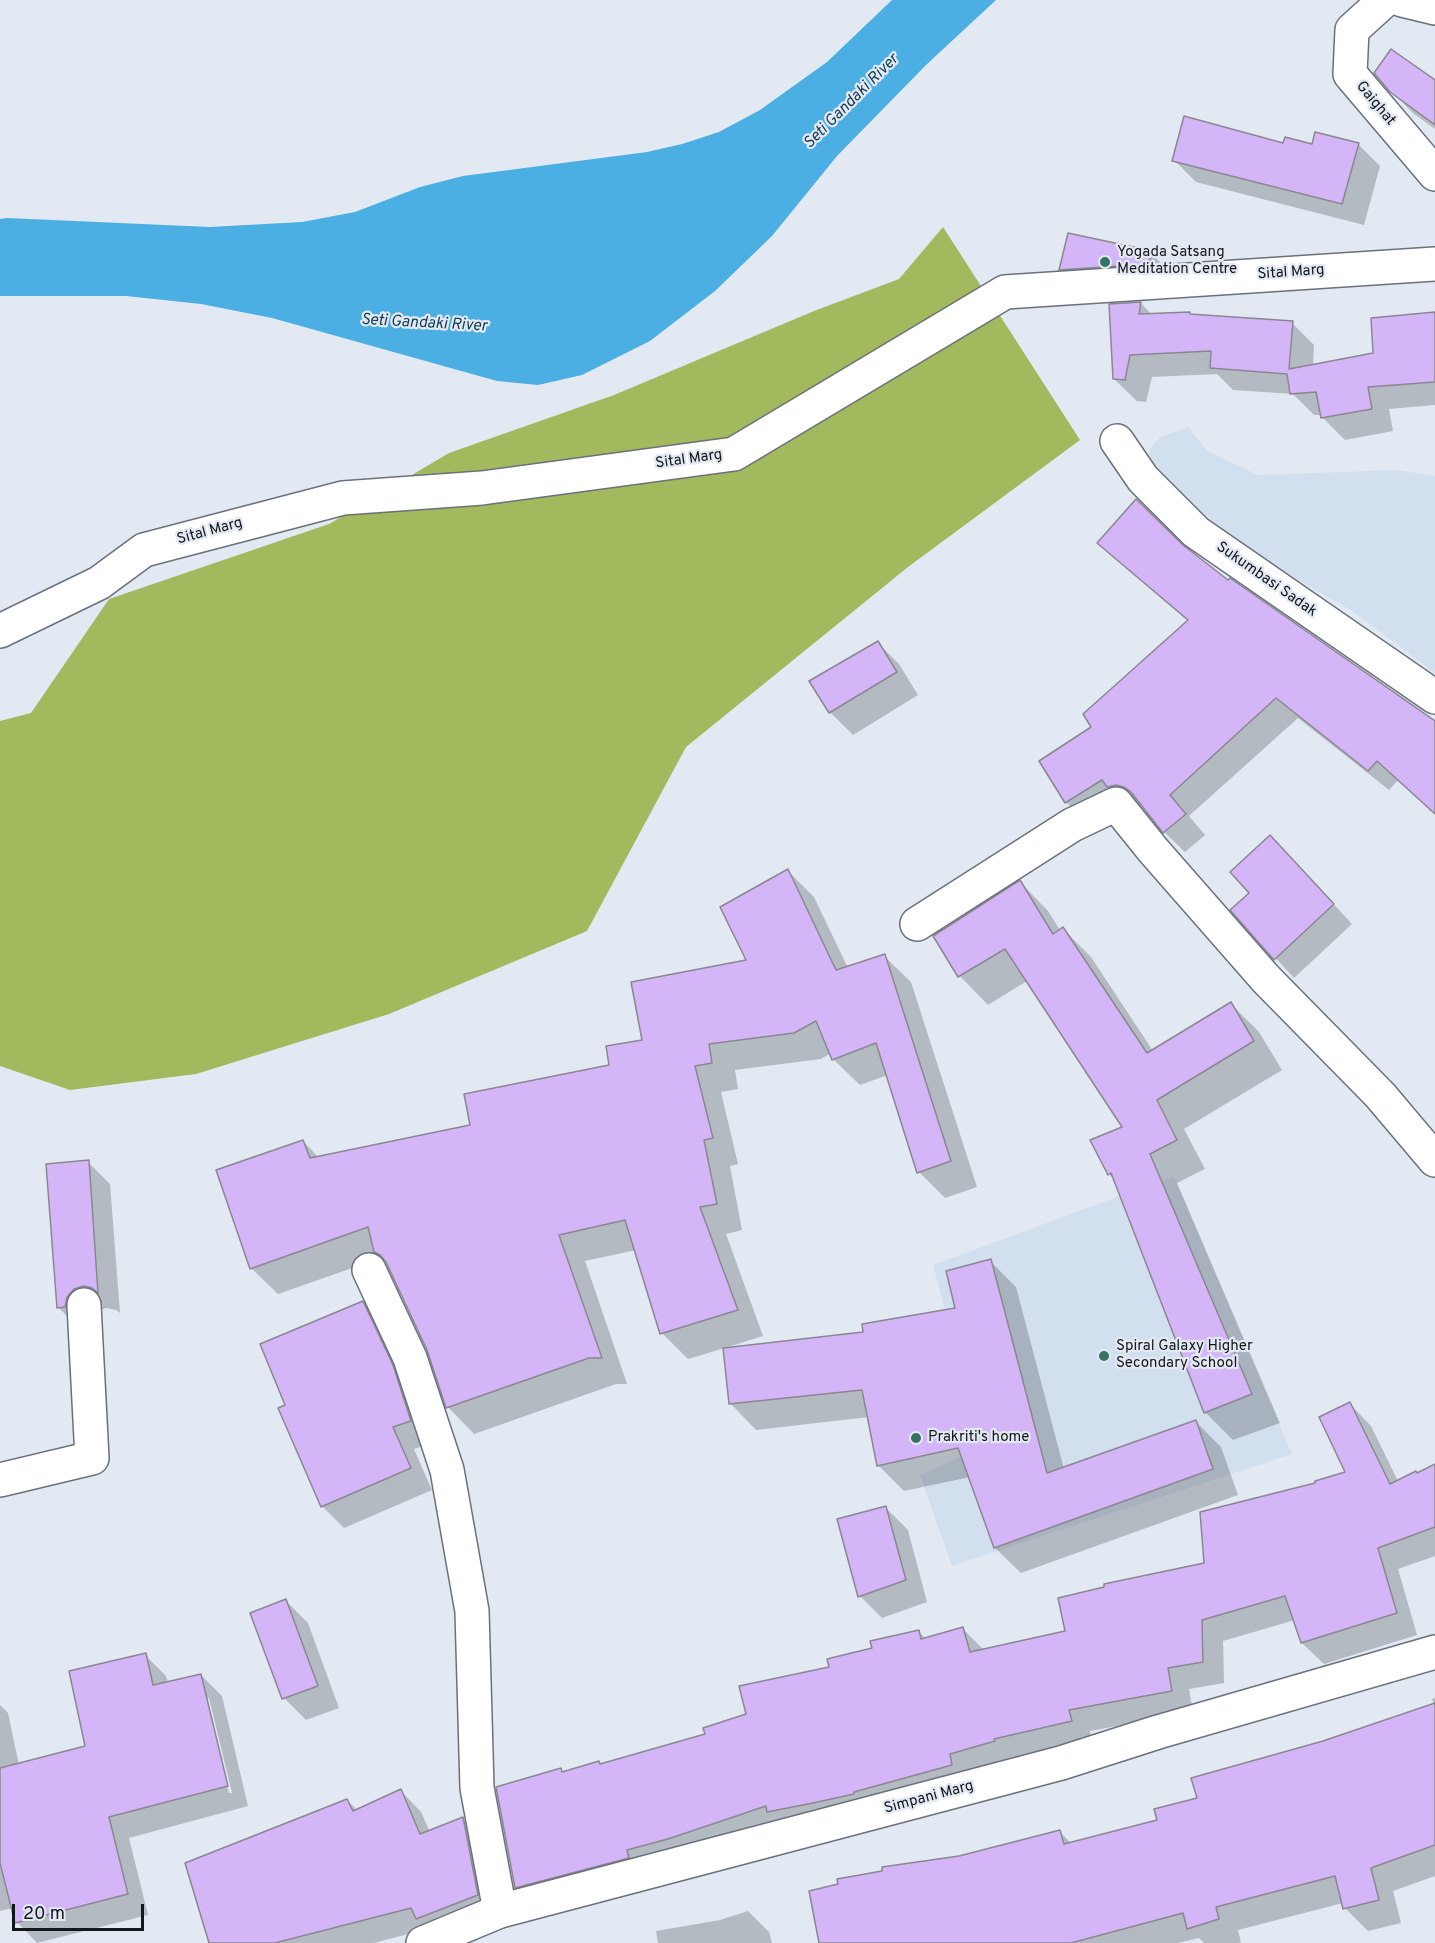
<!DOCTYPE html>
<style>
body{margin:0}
#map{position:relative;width:1435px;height:1943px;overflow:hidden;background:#e2e9f3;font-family:Overpass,sans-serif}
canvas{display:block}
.scale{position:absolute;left:12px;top:1904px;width:132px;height:27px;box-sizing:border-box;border:3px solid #14171a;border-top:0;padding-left:8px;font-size:18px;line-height:21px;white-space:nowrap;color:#14171a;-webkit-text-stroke:4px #e2e9f3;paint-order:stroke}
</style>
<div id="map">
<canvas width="1435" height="1943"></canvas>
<div class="scale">20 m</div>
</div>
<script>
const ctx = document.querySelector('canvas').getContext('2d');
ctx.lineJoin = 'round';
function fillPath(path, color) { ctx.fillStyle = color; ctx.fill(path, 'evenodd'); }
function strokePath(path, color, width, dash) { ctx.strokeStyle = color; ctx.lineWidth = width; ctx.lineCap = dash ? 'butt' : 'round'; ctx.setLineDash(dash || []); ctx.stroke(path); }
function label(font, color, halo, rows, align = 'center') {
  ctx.font = font + ' Overpass,sans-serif'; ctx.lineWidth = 4.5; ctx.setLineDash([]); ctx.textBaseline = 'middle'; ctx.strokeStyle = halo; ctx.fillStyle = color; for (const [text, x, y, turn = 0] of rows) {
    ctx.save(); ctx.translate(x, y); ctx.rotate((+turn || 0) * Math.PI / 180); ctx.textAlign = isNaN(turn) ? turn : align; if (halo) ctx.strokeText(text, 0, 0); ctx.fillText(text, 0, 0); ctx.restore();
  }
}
fillPath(new Path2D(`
 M 1188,427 L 1207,451 L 1258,475 L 1397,470 L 1435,476 L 1435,673 L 1351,610 L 1257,556 L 1160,480 L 1146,462 L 1150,449 L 1160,437 Z
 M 1174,1176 L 1292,1454 L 952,1566 L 920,1475 L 982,1447 L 933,1265 Z`), '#d2dfee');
fillPath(new Path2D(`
 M 943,227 L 1080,440 L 908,567 L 686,747 L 587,931 L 389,1014 L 196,1074 L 70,1090 L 0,1066 L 0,721 L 31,713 L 109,599 L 329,524 L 449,453 L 614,395 L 814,311 L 899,279 Z`), '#a3b95d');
fillPath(new Path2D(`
 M 892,0 L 996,0 L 926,65 L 837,156 L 772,236 L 715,291 L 650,341 L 582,375 L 538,385 L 497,381 L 272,318 L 201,304 L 126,296 L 0,296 L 0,219 L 7,218 L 210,227 L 302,222 L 355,212 L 420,187 L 463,176 L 647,152 L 682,144 L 719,132 L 760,110 L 827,62 Z`), '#4bafe4');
fillPath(new Path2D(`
 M 1435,81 L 1435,129 L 1414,114 L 1391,91 Z
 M 1284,144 L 1358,144 L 1380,166 L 1364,225 L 1196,182 L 1174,160 Z
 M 1151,253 L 1173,275 L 1083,291 L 1061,269 Z
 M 1141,303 L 1152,315 L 1292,323 L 1314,345 L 1313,366 L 1375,355 L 1435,314 L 1435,405 L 1389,409 L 1393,431 L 1345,440 L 1323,418 L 1322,415 L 1314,415 L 1293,394 L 1233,390 L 1217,374 L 1152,377 L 1146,402 L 1137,401 L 1114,379 Z
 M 1099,543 L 1182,547 L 1228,582 L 1435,727 L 1435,814 L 1398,780 L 1389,790 L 1298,718 L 1189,816 L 1205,835 L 1185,852 L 1164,832 L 1144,806 L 1137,805 L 1087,822 L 1066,802 L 1093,727 L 1188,621 L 1120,563 Z
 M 877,642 L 899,664 L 918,695 L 853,735 L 831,713 L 811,682 Z
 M 1289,856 L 1352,924 L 1294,978 L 1232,910 Z
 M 788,871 L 814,897 L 848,968 L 884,956 L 911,982 L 977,1187 L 945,1198 L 919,1172 L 888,1075 L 860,1085 L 833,1059 L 831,1053 L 821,1059 L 735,1070 L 738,1089 L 721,1092 L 738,1164 L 730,1166 L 742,1230 L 726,1234 L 763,1336 L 728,1347 L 728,1349 L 865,1333 L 957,1309 L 990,1261 L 1016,1287 L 1064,1469 L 1195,1421 L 1221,1447 L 1238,1495 L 1021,1573 L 995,1548 L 970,1477 L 904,1491 L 878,1465 L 869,1417 L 756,1430 L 731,1404 L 725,1348 L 688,1359 L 662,1333 L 636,1250 L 585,1261 L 627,1384 L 616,1384 L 474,1434 L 448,1407 L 428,1350 L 390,1266 L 381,1258 L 278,1294 L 251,1268 L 303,1141 L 319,1158 L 472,1126 L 611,1066 L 748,961 Z
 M 1020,882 L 1048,911 L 1060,930 L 1063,929 L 1091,957 L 1153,1051 L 1231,1004 L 1259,1032 L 1282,1070 L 1184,1129 L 1205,1169 L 1177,1183 L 1280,1423 L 1233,1440 L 1205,1412 L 1116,1182 L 1109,1174 L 1124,1128 L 1027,981 L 988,1005 L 960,976 L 935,937 Z
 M 88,1162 L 110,1184 L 120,1313 L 116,1310 L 106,1308 L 96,1311 L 80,1329 L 58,1307 Z
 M 363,1303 L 385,1325 L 432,1443 L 414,1449 L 432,1490 L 344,1528 L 322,1506 Z
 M 1350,1404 L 1371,1426 L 1398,1481 L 1418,1475 L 1435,1466 L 1435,1556 L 1398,1569 L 1417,1635 L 1324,1664 L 1302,1643 L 1295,1620 L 1223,1641 L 1224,1683 L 1189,1689 L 1193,1712 L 1090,1731 L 1092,1742 L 538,1908 L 516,1887 L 561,1769 L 564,1773 L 598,1762 L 601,1765 L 707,1735 L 747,1715 L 831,1668 L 919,1632 L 926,1639 L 962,1628 L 985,1651 L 1067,1632 L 1206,1564 L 1317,1485 L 1347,1473 Z
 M 886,1508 L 908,1530 L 927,1602 L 882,1618 L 860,1596 Z
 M 286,1601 L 308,1623 L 339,1708 L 306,1720 L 284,1698 Z
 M 145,1655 L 166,1676 L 168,1683 L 201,1675 L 222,1696 L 248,1806 L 129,1838 L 148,1915 L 37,1943 L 17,1922 L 13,1908 L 0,1911 L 0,1705 L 8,1713 L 19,1765 L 87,1747 ZM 205,1698 L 209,1698 L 232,1793 L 229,1793 Z
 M 1435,1698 L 1435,1876 L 1393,1891 L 1401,1923 L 1368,1931 L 1345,1908 L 1343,1903 L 1238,1930 L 1241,1942 L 1239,1943 L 1204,1943 L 1199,1938 L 1178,1943 L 820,1943 L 959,1858 L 1060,1832 L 1072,1844 L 1159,1821 L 1198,1799 L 1324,1742 L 1434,1705 L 1432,1699 Z
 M 401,1791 L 421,1812 L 430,1832 L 463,1819 L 484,1839 L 498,1916 L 427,1929 L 374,1943 L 210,1943 L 347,1800 L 357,1810 Z
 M 748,1911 L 769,1932 L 772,1943 L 658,1943 L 656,1931 L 720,1920 Z`), '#0003');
const building = new Path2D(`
 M 1391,49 L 1435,80 L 1435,125 L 1390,92 L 1374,73 Z
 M 1184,116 L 1283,143 L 1285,137 L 1312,144 L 1315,132 L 1359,143 L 1342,204 L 1172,161 Z
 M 1068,233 L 1152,251 L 1149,264 L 1059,270 Z
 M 1141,302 L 1139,314 L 1190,312 L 1190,314 L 1293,321 L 1289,369 L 1373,353 L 1371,318 L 1435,312 L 1435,382 L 1368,387 L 1372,409 L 1321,418 L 1316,392 L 1290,394 L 1287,374 L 1210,368 L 1211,351 L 1130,355 L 1125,380 L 1113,379 L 1109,304 Z
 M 1136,499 L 1183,545 L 1228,580 L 1230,578 L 1435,721 L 1435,814 L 1377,761 L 1368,771 L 1276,698 L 1170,795 L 1186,814 L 1163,833 L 1131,792 L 1124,787 L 1116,785 L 1107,787 L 1102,780 L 1065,803 L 1039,761 L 1091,727 L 1083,714 L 1188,620 L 1097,543 Z
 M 878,641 L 897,672 L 829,713 L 809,681 Z
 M 1270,835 L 1334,904 L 1274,960 L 1230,910 L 1249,893 L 1230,872 Z
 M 788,869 L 836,970 L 885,954 L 951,1161 L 917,1173 L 876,1043 L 832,1060 L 816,1021 L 794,1033 L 709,1044 L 712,1063 L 695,1066 L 713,1138 L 704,1140 L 717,1204 L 700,1207 L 738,1310 L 660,1334 L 625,1220 L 559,1235 L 602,1358 L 589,1358 L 446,1408 L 427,1350 L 386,1262 L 380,1255 L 374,1252 L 368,1227 L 250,1269 L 216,1170 L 303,1140 L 310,1158 L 470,1125 L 464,1094 L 609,1065 L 606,1046 L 642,1040 L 631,982 L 746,960 L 720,907 Z
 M 1020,880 L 1053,934 L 1063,927 L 1147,1053 L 1231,1002 L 1254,1041 L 1157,1100 L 1177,1140 L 1150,1154 L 1252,1394 L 1204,1413 L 1111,1173 L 1108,1175 L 1090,1140 L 1122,1127 L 1005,949 L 958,977 L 933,936 Z
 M 89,1160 L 98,1293 L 92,1288 L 84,1286 L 74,1289 L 67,1297 L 65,1307 L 57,1308 L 46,1164 Z
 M 991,1259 L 1047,1473 L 1196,1420 L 1213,1469 L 994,1548 L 958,1448 L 877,1466 L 862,1390 L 729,1404 L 723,1348 L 863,1332 L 862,1324 L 955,1308 L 946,1271 Z
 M 363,1301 L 393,1365 L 411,1421 L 393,1427 L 411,1468 L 321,1507 L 278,1408 L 285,1405 L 260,1344 Z
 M 1350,1402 L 1390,1484 L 1416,1471 L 1417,1473 L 1435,1464 L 1435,1527 L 1378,1548 L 1397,1613 L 1301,1643 L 1285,1596 L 1202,1620 L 1203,1662 L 1168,1668 L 1172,1691 L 1069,1710 L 1072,1721 L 994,1739 L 995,1741 L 950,1754 L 952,1765 L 854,1792 L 854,1794 L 813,1803 L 767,1812 L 766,1806 L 668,1839 L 627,1850 L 629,1858 L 515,1888 L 496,1787 L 561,1768 L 562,1772 L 599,1761 L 600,1764 L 705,1734 L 703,1728 L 746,1714 L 739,1686 L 829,1667 L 827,1659 L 872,1648 L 870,1641 L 919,1630 L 921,1639 L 963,1627 L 970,1652 L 1065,1631 L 1058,1598 L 1104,1587 L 1104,1584 L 1204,1563 L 1200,1512 L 1315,1483 L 1315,1481 L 1345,1472 L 1319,1417 Z
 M 886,1506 L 906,1580 L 858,1597 L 837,1519 Z
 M 286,1599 L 318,1686 L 282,1699 L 250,1613 Z
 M 146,1653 L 153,1685 L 201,1674 L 228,1786 L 109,1817 L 128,1894 L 15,1923 L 0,1863 L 0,1768 L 85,1746 L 69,1671 Z
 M 1435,1703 L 1435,1845 L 1371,1868 L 1379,1900 L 1343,1909 L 1335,1876 L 1216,1907 L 1219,1919 L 1187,1929 L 1183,1913 L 1071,1943 L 819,1943 L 809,1891 L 838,1884 L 837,1879 L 882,1871 L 882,1867 L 959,1856 L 1060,1830 L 1064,1844 L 1157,1820 L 1154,1809 L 1197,1798 L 1191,1778 L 1323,1741 Z
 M 401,1789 L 420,1834 L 463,1817 L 478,1895 L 416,1919 L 411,1908 L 275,1943 L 209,1943 L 185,1863 L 347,1799 L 353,1811 Z`);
fillPath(building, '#d4b5f7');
strokePath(building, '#8b8790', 1.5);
const street = new Path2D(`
 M 1385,0 L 1352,30 L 1350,74 L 1435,174
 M 1402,0 L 1435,8
 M 1117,441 L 1143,479 L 1196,532 L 1435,697
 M 0,631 L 99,583 L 144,550 L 343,498 L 482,488 L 734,454 L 1005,292 L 1435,264
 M 917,924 L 1072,825 L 1116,804 L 1153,850 L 1266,979 L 1380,1095 L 1435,1160
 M 369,1270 L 410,1358 L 447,1470 L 472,1611 L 477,1788 L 500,1911
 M 0,1480 L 92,1458 L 84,1305`);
const secondary = new Path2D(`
 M 423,1943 L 500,1911 L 1061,1763 L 1158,1732 L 1435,1652`);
strokePath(street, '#6b717a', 36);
strokePath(secondary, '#6b717a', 36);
strokePath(street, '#fff', 33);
strokePath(secondary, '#fff', 33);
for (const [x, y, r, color] of [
 [1105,262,6,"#327363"],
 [1104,1356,6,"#327363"],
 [916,1438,6,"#327363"]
]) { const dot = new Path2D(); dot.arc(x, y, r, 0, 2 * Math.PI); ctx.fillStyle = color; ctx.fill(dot); strokePath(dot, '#e2e9f3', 2); }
label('15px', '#14171a', '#e2e9f3', [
 ["Gaighat",1375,104,50],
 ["Sital Marg",1291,273,-4],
 ["Sital Marg",689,460,-8],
 ["Sital Marg",210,532,-15],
 ["Sukumbasi Sadak",1266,580,35],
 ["Simpani Marg",929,1798,-15]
]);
label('15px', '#14171a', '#e2e9f3', [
 ["Yogada Satsang",1117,253],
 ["Meditation Centre",1117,270],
 ["Spiral Galaxy Higher",1116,1347],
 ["Secondary School",1116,1364],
 ["Prakriti's home",928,1438]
], 'left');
label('italic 16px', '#103b51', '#e2e9f3', [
 ["Seti Gandaki River",852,102,-45],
 ["Seti Gandaki River",424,324,3]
]);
</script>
